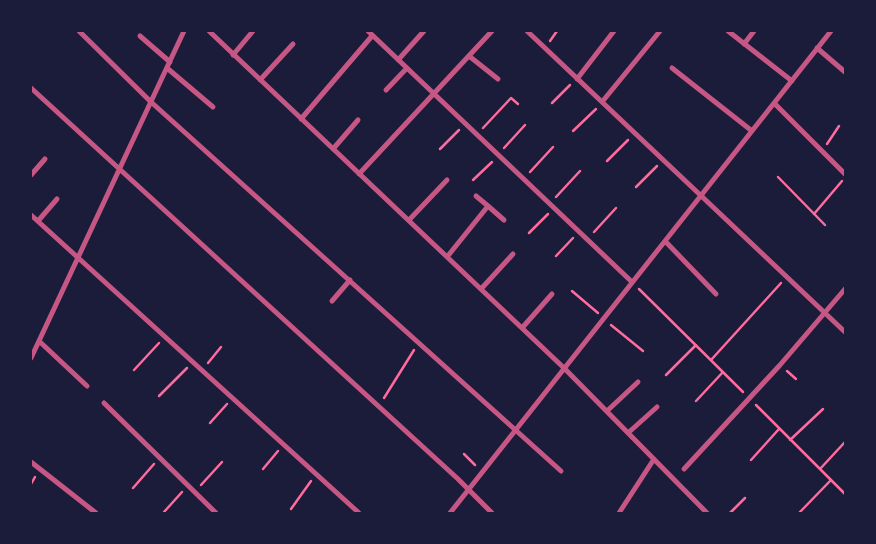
<!DOCTYPE html>
<style>
body{margin:0}
#map{position:relative;width:876px;height:544px;overflow:hidden;background:#1b1b3a;font-family:"Golos Text",sans-serif}
canvas{display:block}
.frame{position:absolute;inset:0;border:32px solid #1b1b3a;pointer-events:none}
</style>
<div id="map">
<canvas width="876" height="544"></canvas>
<div class="frame"></div>
</div>
<script>
const ctx = document.querySelector('canvas').getContext('2d');
ctx.lineJoin = 'round';
function strokePath(path, color, width, dash) { ctx.strokeStyle = color; ctx.lineWidth = width; ctx.lineCap = dash ? 'butt' : 'round'; ctx.setLineDash(dash || []); ctx.stroke(path); }
strokePath(new Path2D(`
 M 550,41 L 557,31
 M 552,103 L 570,85
 M 483,128 L 511,98 L 518,104
 M 573,131 L 596,109
 M 827,144 L 839,126
 M 504,148 L 525,125
 M 440,149 L 459,130
 M 607,161 L 628,140
 M 530,172 L 553,147
 M 778,177 L 825,225
 M 473,180 L 492,162
 M 636,187 L 657,166
 M 556,197 L 580,171
 M 814,214 L 842,181
 M 594,232 L 616,208
 M 529,233 L 548,214
 M 556,256 L 573,238
 M 639,289 L 743,392
 M 572,291 L 598,313
 M 611,325 L 643,351
 M 711,360 L 781,283
 M 208,363 L 221,347
 M 134,370 L 159,343
 M 787,371 L 796,379
 M 666,375 L 696,345
 M 159,396 L 187,368
 M 384,398 L 414,350
 M 696,401 L 723,372
 M 756,405 L 845,494
 M 210,423 L 227,404
 M 790,440 L 823,409
 M 464,454 L 475,465
 M 751,460 L 779,429
 M 263,469 L 278,451
 M 820,469 L 845,442
 M 31,484 L 35,477
 M 201,485 L 222,462
 M 133,488 L 154,464
 M 291,509 L 311,481
 M 164,512 L 182,492
 M 730,513 L 745,498
 M 799,513 L 831,480`), '#ff6b9d', 2.5);
strokePath(new Path2D(`
 M 79,31 L 151,102 L 561,471
 M 209,31 L 564,368 L 707,513
 M 368,31 L 632,282
 M 527,31 L 845,332
 M 728,31 L 792,81
 M 140,36 L 170,62
 M 744,44 L 754,31
 M 817,48 L 845,72
 M 233,55 L 253,31
 M 469,56 L 498,79
 M 398,60 L 424,31
 M 167,68 L 213,107
 M 672,68 L 752,131
 M 577,79 L 614,31
 M 260,80 L 293,44
 M 31,88 L 458,479 L 492,513
 M 386,90 L 407,68
 M 602,102 L 660,31
 M 774,103 L 845,174
 M 301,119 L 372,36
 M 333,149 L 358,120
 M 359,174 L 492,31
 M 31,175 L 45,159
 M 476,196 L 488,206
 M 31,215 L 359,513
 M 409,220 L 447,180
 M 38,221 L 57,199
 M 665,241 L 716,294
 M 447,257 L 488,206 L 504,220
 M 481,289 L 513,254
 M 332,301 L 350,280
 M 522,328 L 552,294
 M 39,341 L 87,386
 M 31,358 L 184,31
 M 104,403 L 216,513
 M 607,411 L 638,382
 M 628,433 L 657,407
 M 31,462 L 96,513
 M 684,469 L 780,365 L 845,289
 M 450,513 L 831,31
 M 619,513 L 654,459`), '#c65784', 5);
</script>
